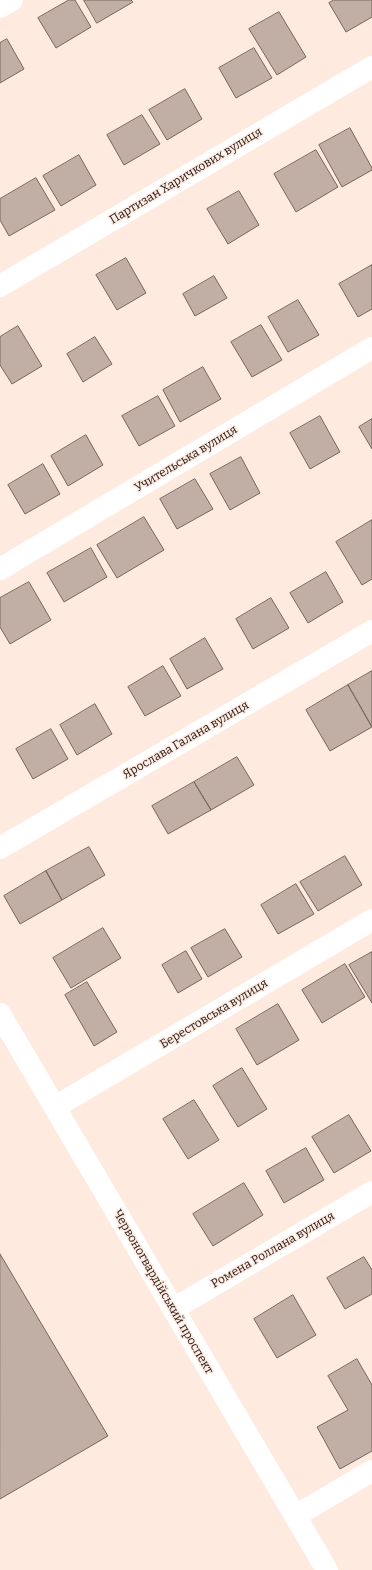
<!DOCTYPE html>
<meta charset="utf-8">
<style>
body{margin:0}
canvas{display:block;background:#ffeae0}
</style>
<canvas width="372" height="1570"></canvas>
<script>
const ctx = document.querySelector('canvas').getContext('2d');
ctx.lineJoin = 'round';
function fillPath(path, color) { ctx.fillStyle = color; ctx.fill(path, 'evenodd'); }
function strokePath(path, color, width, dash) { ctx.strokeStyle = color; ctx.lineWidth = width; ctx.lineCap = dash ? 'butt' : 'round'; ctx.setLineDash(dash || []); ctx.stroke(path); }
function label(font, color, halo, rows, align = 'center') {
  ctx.font = font + ' Bitter,serif'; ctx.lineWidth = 3; ctx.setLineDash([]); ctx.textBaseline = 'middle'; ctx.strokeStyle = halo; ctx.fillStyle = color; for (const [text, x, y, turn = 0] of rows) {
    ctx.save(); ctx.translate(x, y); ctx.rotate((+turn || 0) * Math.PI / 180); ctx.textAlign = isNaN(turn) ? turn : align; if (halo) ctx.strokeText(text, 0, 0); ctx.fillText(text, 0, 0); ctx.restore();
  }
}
const building = new Path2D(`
 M 69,0 L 75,0 L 91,27 L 56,48 L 38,18 Z
 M 84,0 L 131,0 L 133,2 L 97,23 Z
 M 334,0 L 372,0 L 372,17 L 346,32 L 329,3 Z
 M 279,12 L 306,57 L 277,75 L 249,29 Z
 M 7,39 L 24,69 L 0,83 L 0,43 Z
 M 254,48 L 272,78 L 236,98 L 219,68 Z
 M 185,89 L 202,119 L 167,140 L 149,110 Z
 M 142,115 L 160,144 L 124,165 L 107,135 Z
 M 350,128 L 372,168 L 372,170 L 342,187 L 319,145 Z
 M 316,150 L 338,187 L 296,212 L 274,174 Z
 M 79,155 L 96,185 L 61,206 L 43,176 Z
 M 36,178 L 55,210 L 9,236 L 0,220 L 0,199 Z
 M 239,191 L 259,225 L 228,244 L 207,209 Z
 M 126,258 L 146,293 L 117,310 L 96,275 Z
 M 372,265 L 372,309 L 358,317 L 339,284 Z
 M 214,276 L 227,298 L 195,316 L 183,294 Z
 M 298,300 L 319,335 L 288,352 L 268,317 Z
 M 261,325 L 282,360 L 252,377 L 231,342 Z
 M 18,326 L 42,366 L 12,384 L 0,365 L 0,337 Z
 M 95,337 L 112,364 L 83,382 L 67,354 Z
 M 203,367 L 221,399 L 180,422 L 163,390 Z
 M 158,396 L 175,426 L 139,446 L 122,416 Z
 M 320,416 L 340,452 L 310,469 L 290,433 Z
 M 372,419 L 372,449 L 359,427 Z
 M 86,435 L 103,465 L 68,486 L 51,456 Z
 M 241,457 L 260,493 L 230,510 L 210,474 Z
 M 43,464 L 60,494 L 25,514 L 8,485 Z
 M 195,479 L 213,509 L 177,529 L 160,499 Z
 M 144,517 L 164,550 L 117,578 L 97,545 Z
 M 372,520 L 372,579 L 362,585 L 336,542 Z
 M 91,548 L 107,577 L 64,602 L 47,573 Z
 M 326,572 L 343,602 L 308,623 L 290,593 Z
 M 29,582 L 51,620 L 10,644 L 0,627 L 0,598 Z
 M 271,598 L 289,628 L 253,649 L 236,619 Z
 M 205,638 L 223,669 L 187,689 L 170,659 Z
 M 163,666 L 181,696 L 145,716 L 128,687 Z
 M 372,671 L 372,727 L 348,685 Z
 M 348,685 L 372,727 L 330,751 L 306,710 Z
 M 95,704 L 112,734 L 77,755 L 60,725 Z
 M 51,729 L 68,759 L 33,779 L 16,749 Z
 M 237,757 L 254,785 L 211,810 L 194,782 Z
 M 194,782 L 211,810 L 168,834 L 152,806 Z
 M 89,847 L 105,875 L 62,900 L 46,871 Z
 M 345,856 L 362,885 L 318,911 L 300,882 Z
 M 46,871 L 62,900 L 20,924 L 4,896 Z
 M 296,884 L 314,914 L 278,934 L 261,905 Z
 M 103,928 L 121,958 L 71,988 L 53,958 Z
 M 225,929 L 242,957 L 208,977 L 191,948 Z
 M 186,951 L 202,979 L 178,993 L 162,965 Z
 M 372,952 L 372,1003 L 349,965 Z
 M 345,964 L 365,997 L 322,1023 L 302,990 Z
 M 87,982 L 117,1032 L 94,1046 L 65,995 Z
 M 278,1004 L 299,1040 L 257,1065 L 236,1029 Z
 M 242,1068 L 267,1109 L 238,1127 L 213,1086 Z
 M 194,1100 L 219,1140 L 188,1159 L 163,1119 Z
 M 349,1115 L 371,1151 L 334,1173 L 312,1137 Z
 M 306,1148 L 324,1180 L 284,1203 L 266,1171 Z
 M 244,1183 L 263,1215 L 213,1246 L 193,1214 Z
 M 0,1254 L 108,1436 L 0,1499 Z
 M 364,1257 L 372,1270 L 372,1294 L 345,1309 L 327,1278 Z
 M 293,1295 L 316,1335 L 277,1358 L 254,1319 Z
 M 357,1359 L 372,1385 L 372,1451 L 340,1469 L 317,1427 L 348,1410 L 328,1376 Z`);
fillPath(building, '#c1aea4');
strokePath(building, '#77665d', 1);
strokePath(new Path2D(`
 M 0,7 L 12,0
 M 0,286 L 372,67
 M 0,569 L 372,348
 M 0,848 L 372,631
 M 55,1107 L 372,920
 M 173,1309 L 372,1192
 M 295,1516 L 372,1471`), '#fff', 22);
strokePath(new Path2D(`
 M 0,1014 L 327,1570`), '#fff', 22);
label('12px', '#1f1815', '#ffeae0', [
 ["Партизан Харичкових вулиця",186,176,-31],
 ["Учительська вулиця",186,459,-31],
 ["Ярослава Галана вулиця",186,740,-30],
 ["Берестовська вулиця",214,1014,-31],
 ["Ромена Роллана вулиця",273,1250,-30],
 ["Червоногвардійський проспект",163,1292,60]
]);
</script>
